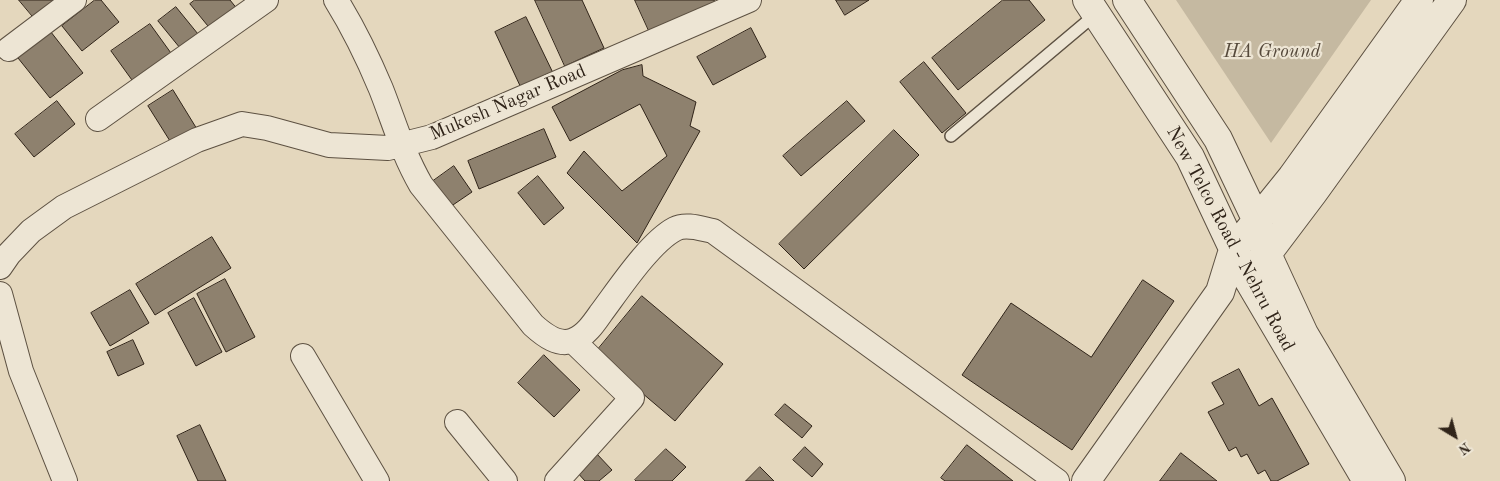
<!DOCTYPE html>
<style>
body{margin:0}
#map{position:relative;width:1500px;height:481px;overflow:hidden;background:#e4d7bd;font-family:"Old Standard TT",serif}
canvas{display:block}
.north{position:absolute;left:1430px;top:411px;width:50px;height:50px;-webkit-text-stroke:4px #ede5d4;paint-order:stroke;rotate:143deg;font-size:14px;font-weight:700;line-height:20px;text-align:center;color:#302419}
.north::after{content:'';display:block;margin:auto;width:18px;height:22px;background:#302419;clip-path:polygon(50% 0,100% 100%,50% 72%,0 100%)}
</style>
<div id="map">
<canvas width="1500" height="481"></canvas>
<div class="north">N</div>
</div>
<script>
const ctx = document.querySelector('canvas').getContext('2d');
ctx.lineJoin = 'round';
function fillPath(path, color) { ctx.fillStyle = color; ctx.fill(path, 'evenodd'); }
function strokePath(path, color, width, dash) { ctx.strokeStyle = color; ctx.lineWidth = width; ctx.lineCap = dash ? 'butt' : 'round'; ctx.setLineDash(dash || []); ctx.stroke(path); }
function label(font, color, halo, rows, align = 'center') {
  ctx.font = font + ' "Old Standard TT",serif'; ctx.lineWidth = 4.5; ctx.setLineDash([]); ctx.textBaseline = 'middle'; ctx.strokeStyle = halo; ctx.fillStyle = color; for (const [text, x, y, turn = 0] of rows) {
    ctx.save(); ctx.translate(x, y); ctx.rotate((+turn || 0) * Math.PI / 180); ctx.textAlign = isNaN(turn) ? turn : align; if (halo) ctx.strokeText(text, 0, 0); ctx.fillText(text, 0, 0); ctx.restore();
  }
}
fillPath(new Path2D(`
 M 1176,0 L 1371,0 L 1271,143 Z`), '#c5b9a1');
const building = new Path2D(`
 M 19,0 L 59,0 L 35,19 Z
 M 95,0 L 101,0 L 119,22 L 82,51 L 62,26 Z
 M 195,0 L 230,0 L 238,10 L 212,31 L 190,4 Z
 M 535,0 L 582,0 L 604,48 L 565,66 Z
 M 635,0 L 714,0 L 717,6 L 651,35 Z
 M 836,0 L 869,0 L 845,15 Z
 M 1003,0 L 1029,0 L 1045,20 L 958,90 L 932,58 Z
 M 176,7 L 198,34 L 180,48 L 158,21 Z
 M 526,17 L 554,75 L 522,90 L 495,32 Z
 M 150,24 L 176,60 L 137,87 L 111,51 Z
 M 47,27 L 83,73 L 50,98 L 14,53 Z
 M 751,28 L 766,57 L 713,85 L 697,57 Z
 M 924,62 L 966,113 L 942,133 L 900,82 Z
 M 642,65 L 643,76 L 696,102 L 690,126 L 700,131 L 637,243 L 567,173 L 584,151 L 622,191 L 667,156 L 640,104 L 570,141 L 552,107 L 622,70 Z
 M 173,90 L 200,134 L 175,149 L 148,106 Z
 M 57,101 L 75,124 L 34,157 L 15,134 Z
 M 847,101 L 865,121 L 801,176 L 783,156 Z
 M 544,129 L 556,157 L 479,189 L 468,161 Z
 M 894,130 L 919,155 L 804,269 L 779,244 Z
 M 454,166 L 472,192 L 447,209 L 429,184 Z
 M 538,176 L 564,208 L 544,225 L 518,193 Z
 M 212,237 L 231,268 L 155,315 L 136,284 Z
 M 225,279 L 255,337 L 226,352 L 197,294 Z
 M 1143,280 L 1174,301 L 1072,450 L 962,375 L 1011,303 L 1091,357 Z
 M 130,290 L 149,323 L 110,346 L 91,313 Z
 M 642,296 L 723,364 L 675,421 L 595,353 Z
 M 194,298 L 222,352 L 196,366 L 168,313 Z
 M 133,340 L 144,364 L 118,376 L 107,352 Z
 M 544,355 L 580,390 L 554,417 L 518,383 Z
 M 1239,369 L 1259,406 L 1272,398 L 1309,464 L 1277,481 L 1271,481 L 1265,470 L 1258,474 L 1247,454 L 1241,457 L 1236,447 L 1229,451 L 1208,412 L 1224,404 L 1212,383 Z
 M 785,404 L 812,426 L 802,438 L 775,415 Z
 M 200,425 L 226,481 L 198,481 L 177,436 Z
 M 967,445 L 1013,481 L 945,481 L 941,478 Z
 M 805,447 L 823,464 L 812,477 L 793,460 Z
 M 666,449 L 686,467 L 672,481 L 636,481 L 635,480 Z
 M 596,453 L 612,470 L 599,481 L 585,481 L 576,471 Z
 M 1181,453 L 1217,481 L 1160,481 Z
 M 760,467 L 774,481 L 746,481 Z`);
fillPath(building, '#8e816e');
strokePath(building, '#302419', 1);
const service = new Path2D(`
 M 951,136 L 1096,14`);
const minor = new Path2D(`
 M 336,0 C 354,29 368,58 381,89 C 394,122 403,154 421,185 L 533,325 C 544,335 559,347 574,340 C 586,335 594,323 601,313 C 619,289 650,242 675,229 C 686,223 702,229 713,231 L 1057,481
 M 9,49 L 74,0
 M 98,119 L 266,0
 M 0,267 L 9,254 L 31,231 L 64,207 L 197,140 L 242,124 L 267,128 L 329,145 L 388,148 L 432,137 L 749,0
 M 0,294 L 21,371 L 65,481
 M 303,356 L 377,481
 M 457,422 L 505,481
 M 557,481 L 632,398 L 573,341`);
const tertiary = new Path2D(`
 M 1087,0 L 1190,157 L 1246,276 L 1367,481
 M 1127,0 L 1218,139 L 1257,221 L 1267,254 L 1304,334 L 1391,481
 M 1257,264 L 1267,254 L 1313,193 L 1452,0
 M 1086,481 L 1220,292 L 1233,250 L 1292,177 L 1419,0`);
strokePath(service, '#5d5142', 14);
strokePath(minor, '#5d5142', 26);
strokePath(tertiary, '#5d5142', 30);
strokePath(service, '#ede5d4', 11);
strokePath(minor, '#ede5d4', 24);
strokePath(tertiary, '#ede5d4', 28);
label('italic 19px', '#55493b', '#ede5d4', [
 ["HA Ground",1272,52]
]);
label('19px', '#302419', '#ede5d4', [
 ["Mukesh Nagar Road",508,103,-23],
 ["New Telco Road - Nehru Road",1230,239,62]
]);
</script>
